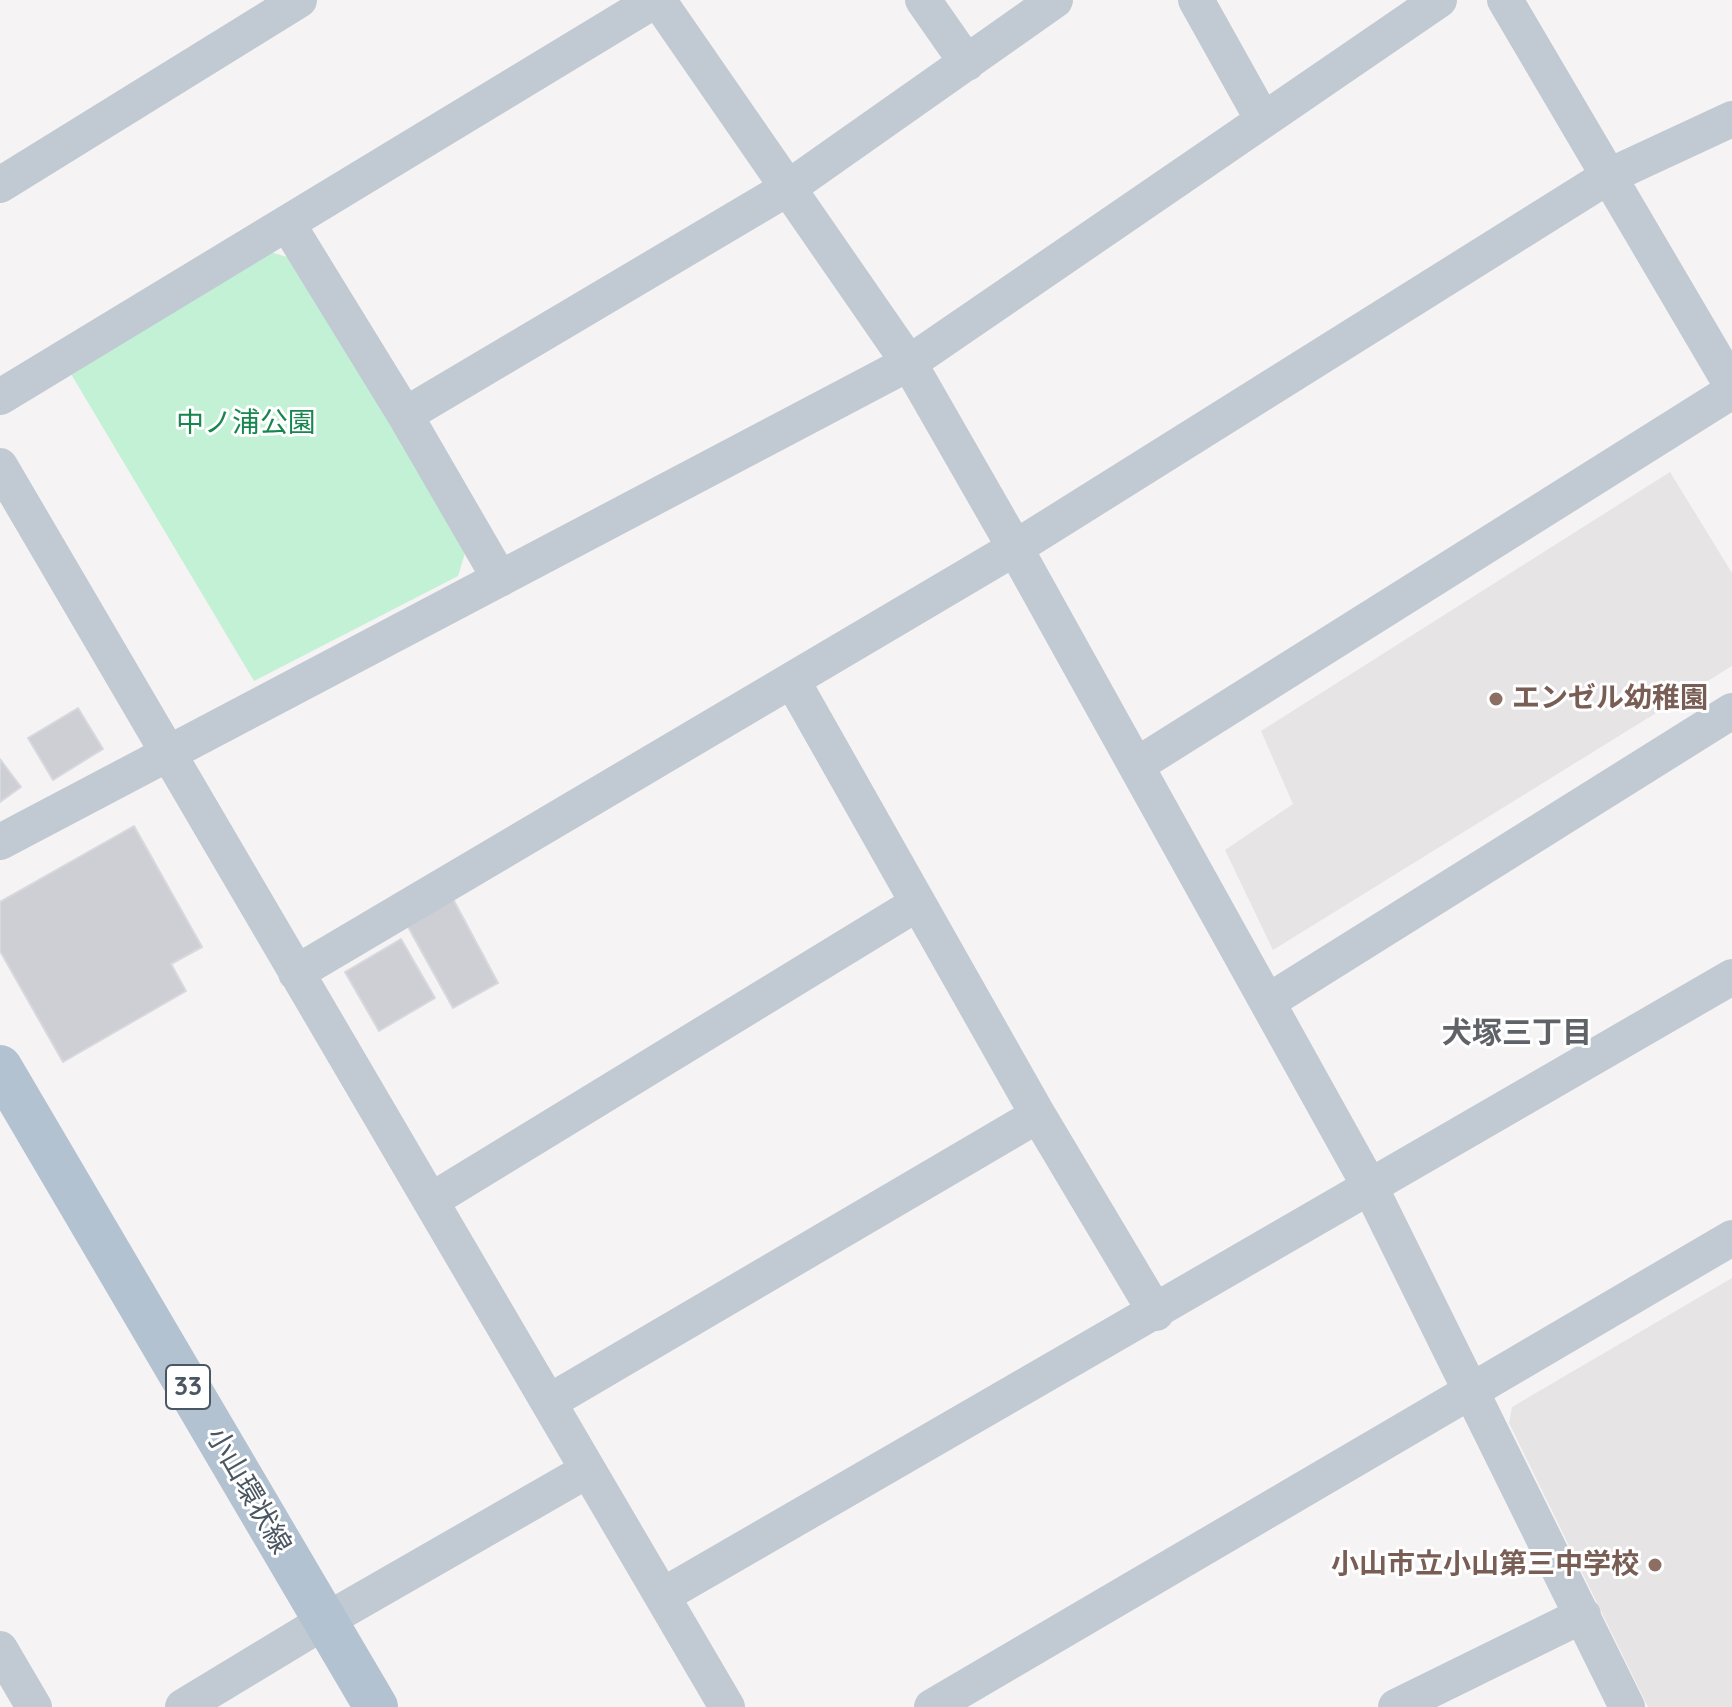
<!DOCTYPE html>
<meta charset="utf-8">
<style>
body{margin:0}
canvas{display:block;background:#f5f3f3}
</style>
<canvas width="1732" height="1707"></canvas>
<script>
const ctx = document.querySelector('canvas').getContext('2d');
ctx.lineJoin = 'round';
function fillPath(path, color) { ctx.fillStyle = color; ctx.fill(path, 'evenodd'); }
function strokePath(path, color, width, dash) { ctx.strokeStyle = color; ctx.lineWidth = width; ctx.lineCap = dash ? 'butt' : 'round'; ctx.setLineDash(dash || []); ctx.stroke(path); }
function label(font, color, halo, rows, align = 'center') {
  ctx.font = font + ' Quicksand,"Noto Sans JP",sans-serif'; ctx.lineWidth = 6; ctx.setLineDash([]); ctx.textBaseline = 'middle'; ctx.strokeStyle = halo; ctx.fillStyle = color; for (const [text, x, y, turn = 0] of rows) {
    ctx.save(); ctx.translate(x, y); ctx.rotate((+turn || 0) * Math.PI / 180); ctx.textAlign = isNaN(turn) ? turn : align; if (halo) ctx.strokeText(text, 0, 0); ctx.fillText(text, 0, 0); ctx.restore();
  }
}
fillPath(new Path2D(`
 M 1670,472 L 1732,573 L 1732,666 L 1273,950 L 1225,850 L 1293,804 L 1261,731 Z
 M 1732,1278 L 1732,1707 L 1648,1707 L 1509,1423 L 1512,1407 Z`), '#e6e4e5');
fillPath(new Path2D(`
 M 270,252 L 294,259 L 466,550 L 458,576 L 254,681 L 71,374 Z`), '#c3f1d5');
const building = new Path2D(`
 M 78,708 L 103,749 L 53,780 L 28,738 Z
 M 0,759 L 21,787 L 0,802 Z
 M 134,826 L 202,947 L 171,964 L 186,991 L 63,1062 L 0,951 L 0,902 Z
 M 453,899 L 498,983 L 453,1008 L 407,925 Z
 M 401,939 L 435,998 L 379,1031 L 345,972 Z`);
fillPath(building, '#cdcfd5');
strokePath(building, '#d7d9de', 2);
strokePath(new Path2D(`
 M 658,0 L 909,363 L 1015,548 L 1370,1187 L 1627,1707
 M 923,0 L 967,63
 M 1196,0 L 1263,120
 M 1505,0 L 1732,386
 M 0,185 L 299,0
 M 287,223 L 405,415 L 500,579
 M 0,397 L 655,0
 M 405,415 L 788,188 L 1055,0
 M 0,466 L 727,1707
 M 793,682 L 1038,1115 L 1156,1313
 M 1137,765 L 1732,391
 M 0,842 L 909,363 L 1439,0
 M 296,973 L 1015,548 L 1607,177 L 1732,119
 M 1269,1001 L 1732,711
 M 432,1200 L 918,903
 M 549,1402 L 1038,1115
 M 662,1596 L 1732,977
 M 0,1649 L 34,1707
 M 183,1707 L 325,1621 L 588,1470
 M 932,1707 L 1732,1238
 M 1396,1707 L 1583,1615`), '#c1cad2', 36);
strokePath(new Path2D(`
 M 0,1067 L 376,1707`), '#b3c2d1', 44);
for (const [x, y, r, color] of [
 [1496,699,8,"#8d6e63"],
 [1655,1565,8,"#8d6e63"]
]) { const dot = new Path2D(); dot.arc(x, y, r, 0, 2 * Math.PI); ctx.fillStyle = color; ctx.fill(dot); strokePath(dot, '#fff', 3); }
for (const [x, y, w] of [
 [188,1387,44]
]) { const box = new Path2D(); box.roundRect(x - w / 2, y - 22, w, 44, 6); ctx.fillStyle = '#fff'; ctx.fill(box); strokePath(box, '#4a5661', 2); }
label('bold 26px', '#4a5661', null, [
 ["33",188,1387]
]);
label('28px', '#17864f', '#fff', [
 ["中ノ浦公園",246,424]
]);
label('bold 28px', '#785e54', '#fff', [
 ["エンゼル幼稚園",1512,699],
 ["小山市立小山第三中学校",1639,1565,"right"]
], 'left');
label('28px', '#4a5661', '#fff', [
 ["小山環状線",248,1491,60]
]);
label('bold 30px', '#5f6368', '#fff', [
 ["犬塚三丁目",1517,1034]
]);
</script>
